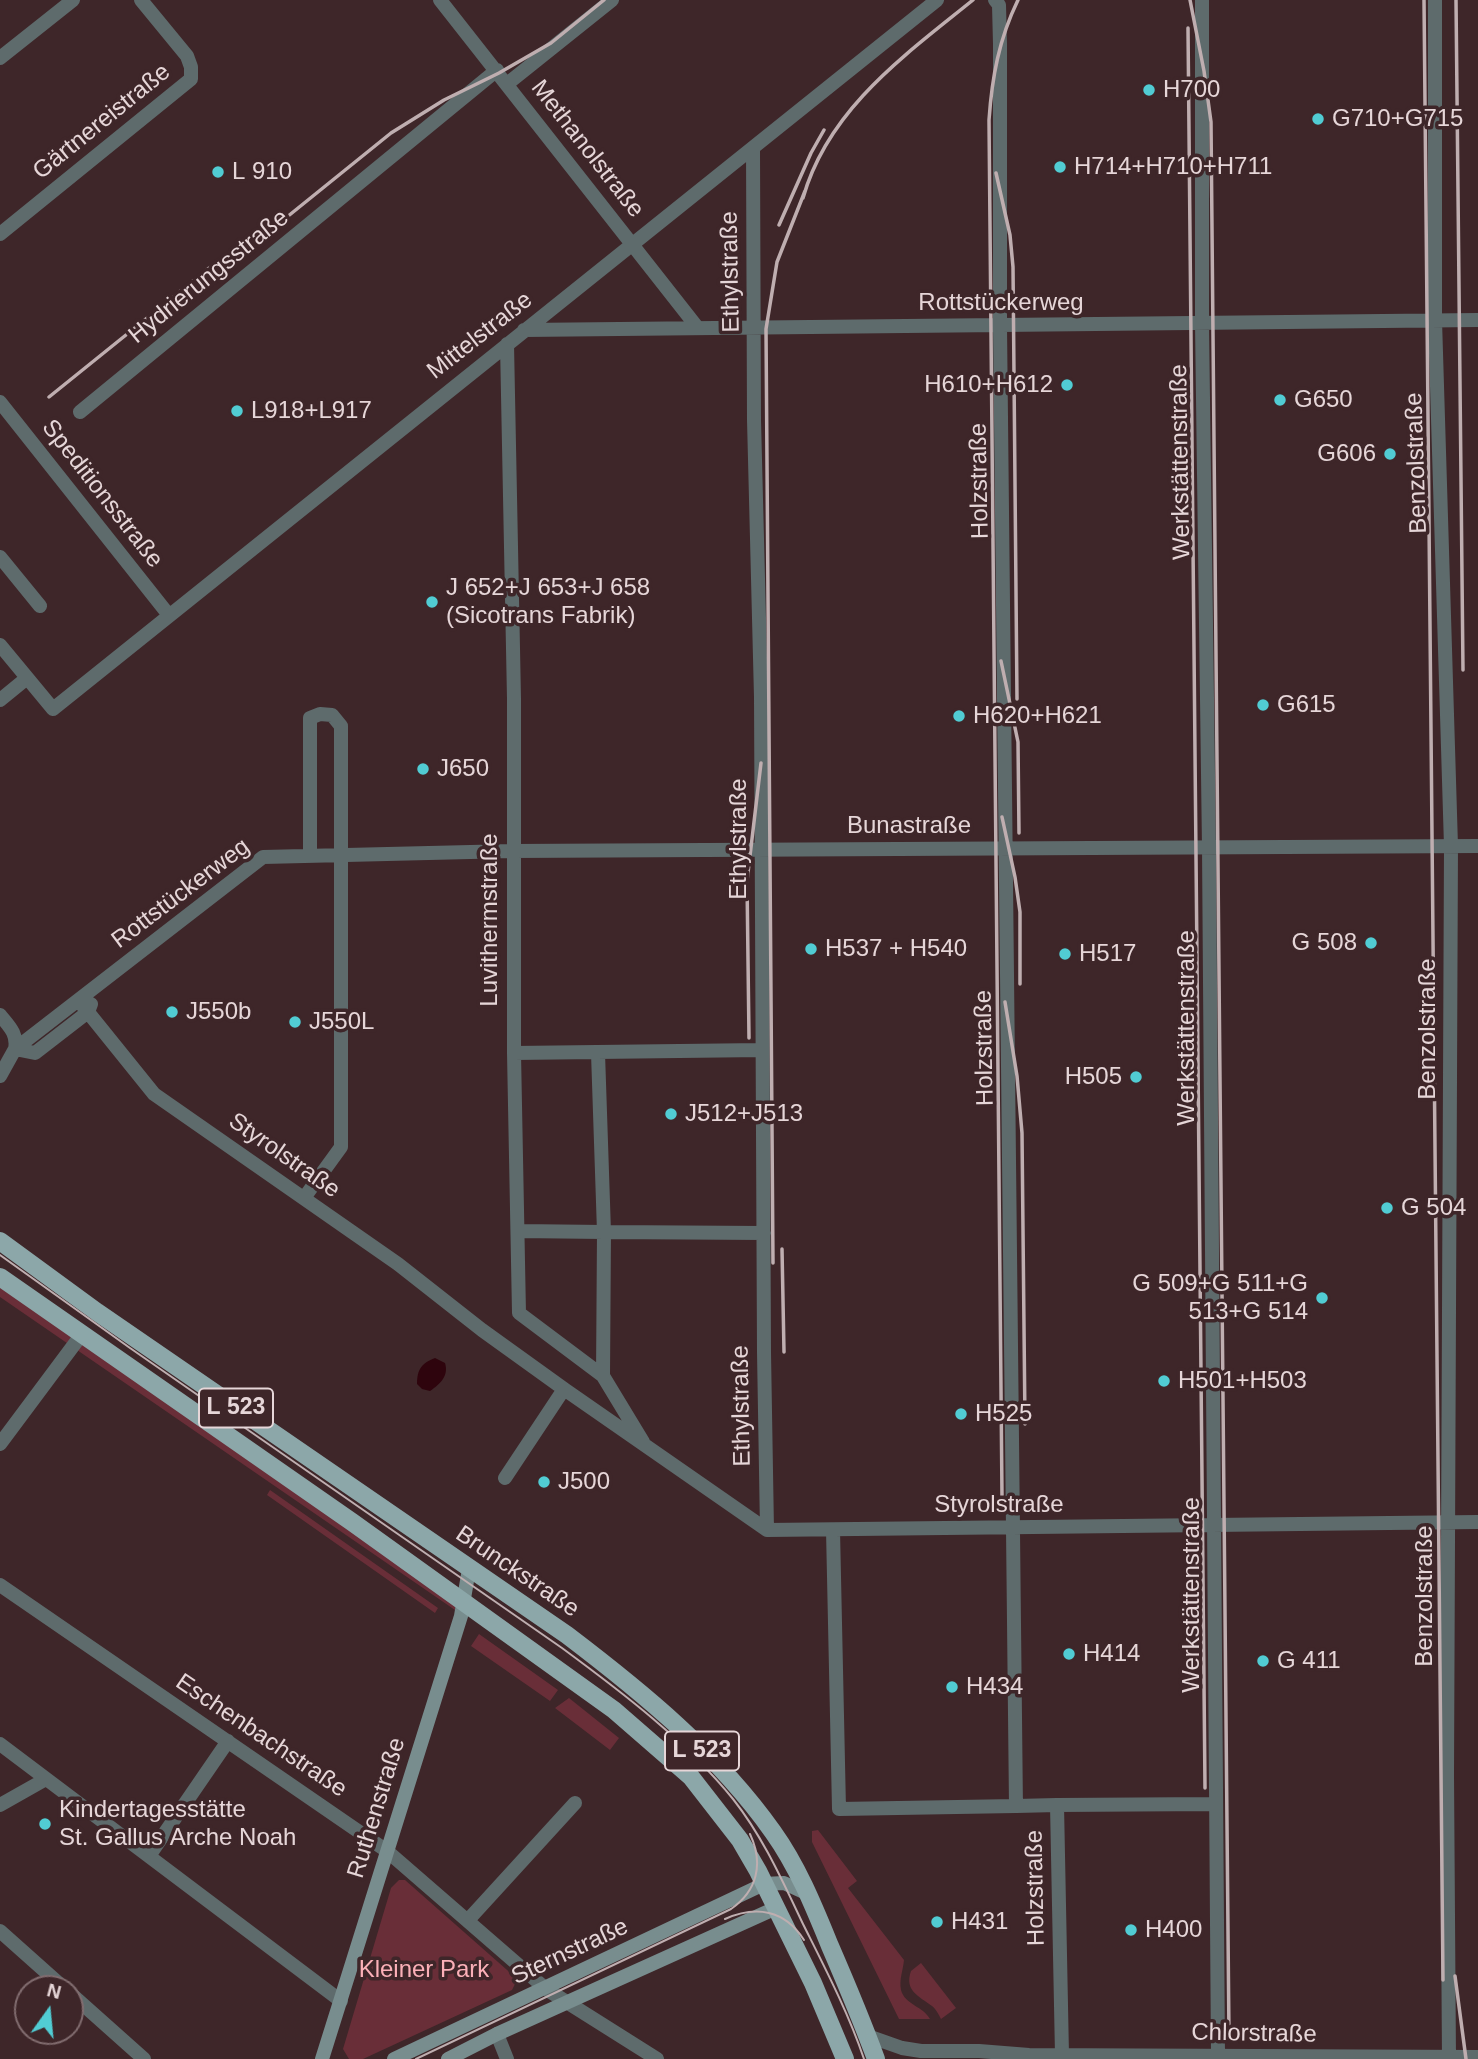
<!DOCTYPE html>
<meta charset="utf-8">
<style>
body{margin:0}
#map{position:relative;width:1478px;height:2059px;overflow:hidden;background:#3e2629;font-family:Arial,sans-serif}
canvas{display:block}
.north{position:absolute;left:14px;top:1975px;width:70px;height:70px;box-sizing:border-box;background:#3e2629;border:2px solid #816c6f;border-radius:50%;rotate:15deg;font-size:19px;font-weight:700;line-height:28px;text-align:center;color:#e6d6d8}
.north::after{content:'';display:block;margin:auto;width:24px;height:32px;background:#51ccd3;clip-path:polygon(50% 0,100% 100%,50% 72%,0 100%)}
</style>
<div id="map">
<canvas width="1478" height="2059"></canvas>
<div class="north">N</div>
</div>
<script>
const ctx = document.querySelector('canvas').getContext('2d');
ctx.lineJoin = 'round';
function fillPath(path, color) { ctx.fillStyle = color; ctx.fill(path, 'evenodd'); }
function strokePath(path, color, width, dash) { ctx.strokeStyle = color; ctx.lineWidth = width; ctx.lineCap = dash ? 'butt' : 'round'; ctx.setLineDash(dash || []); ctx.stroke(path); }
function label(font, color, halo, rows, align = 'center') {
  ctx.font = font + ' Arial,sans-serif'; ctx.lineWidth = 7; ctx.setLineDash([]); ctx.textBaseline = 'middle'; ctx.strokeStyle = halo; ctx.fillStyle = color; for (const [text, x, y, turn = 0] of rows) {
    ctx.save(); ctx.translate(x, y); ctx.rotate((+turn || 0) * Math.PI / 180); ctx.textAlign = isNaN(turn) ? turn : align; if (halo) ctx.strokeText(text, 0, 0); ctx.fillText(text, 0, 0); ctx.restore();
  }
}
fillPath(new Path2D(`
 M 0,1286 L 455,1603 L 455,1610 L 0,1297 Z
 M 270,1490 L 438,1608 L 435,1613 L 267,1495 Z
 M 479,1634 L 558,1690 L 550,1701 L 471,1646 Z
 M 569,1698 L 619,1738 L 610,1750 L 555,1708 Z
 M 818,1830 L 857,1881 L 848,1888 L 904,1960 C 903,1971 899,1979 901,1990 C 905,2005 923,2006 930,2019 L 899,2019 L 812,1842 L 812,1831 Z
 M 399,1880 L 405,1880 L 515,1977 L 516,1982 L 512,1990 L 363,2059 L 349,2059 L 343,2049 L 391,1888 Z
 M 921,1963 L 956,2008 L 941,2019 C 939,2015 936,2009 932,2006 C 919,1996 904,1991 911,1971 Z`), '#692e38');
fillPath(new Path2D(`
 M 435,1358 L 445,1363 C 449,1376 440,1384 430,1391 L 422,1389 L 417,1384 C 417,1369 422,1363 435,1358 Z`), '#2e040d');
strokePath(new Path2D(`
 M 440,0 L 697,327
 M 995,0 L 999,5 L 1000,44 L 1000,326 L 1016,1806 L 1057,1805 L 1062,2055
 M 1202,0 L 1202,324 L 1209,848 L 1218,2056
 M 1435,0 L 1435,320 L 1451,846 L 1447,1774 L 1449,2059
 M 0,58 L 73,0
 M 507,84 L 612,0
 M 753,148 L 754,420 L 761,697 L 764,1352 L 767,1530
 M 0,234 L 191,79 L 191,67 L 187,56 L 141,0
 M 524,330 L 1478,320
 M 507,344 L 514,699 L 514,1053 L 519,1313 L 603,1376 L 643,1442
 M 0,402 L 168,614
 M 80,412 L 497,70
 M 0,557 L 40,606
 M 0,645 L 53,709 L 937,0
 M 0,700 L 27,678
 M 79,1001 L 154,1094 L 398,1264 L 482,1330 L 564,1389 L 505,1478
 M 0,1015 C 9,1026 18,1034 15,1049
 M 15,1049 L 35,1053 L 88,1012 L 91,1004
 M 514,1053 L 762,1050
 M 0,1076 L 15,1049 L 263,857 L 512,851 L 1478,846
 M 304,1198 L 341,1147 L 341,726 L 332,715 L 320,714 L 310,718 L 310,855
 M 518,1231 L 604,1232 L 598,1053
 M 603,1376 L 604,1232 L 764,1233
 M 564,1389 L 767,1530 L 1478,1522
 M 0,1444 L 82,1334
 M 833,1530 L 839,1809 L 1016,1806
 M 0,1585 L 387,1851 L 546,1989 L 657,2059
 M 0,1744 L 341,2001
 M 0,1805 L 46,1779
 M 1057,1805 L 1215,1804
 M 149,1856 L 228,1741
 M 469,1919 L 575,1803
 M 0,1931 L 65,1989
 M 70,1993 L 144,2059
 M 497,2034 L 507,2059
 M 868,2036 L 902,2048 L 921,2051 L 979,2051 L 1029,2055 L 1478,2057`), '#5e6b6c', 14);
strokePath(new Path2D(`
 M 322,2059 L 461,1616 L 469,1569
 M 394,2059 L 764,1884 L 784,1883 L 808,1894
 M 448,2059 L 497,2034 L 776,1908`), '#788d8e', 14);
strokePath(new Path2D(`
 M 0,1241 L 97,1312 L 567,1635 C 642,1692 718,1754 773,1832 C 798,1867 814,1907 830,1946 C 846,1983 862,2021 876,2059
 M 0,1277 L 352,1522 L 614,1710 L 691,1777 L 740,1840 L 758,1871 L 813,1983 L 845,2059`), '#8ca7a9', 18);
strokePath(new Path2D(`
 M 0,1255 L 130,1348 L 562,1648 C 623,1693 685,1740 733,1799 C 763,1837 782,1880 803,1924 C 825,1968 848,2012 864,2059
 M 725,1919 C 756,1905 785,1910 804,1940
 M 416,2059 L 731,1909 C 757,1891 764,1864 750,1834`), '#bfaeb0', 2);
strokePath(new Path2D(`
 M 1190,0 L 1204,71 L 1211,122 L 1229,2034
 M 1424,0 L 1443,1980
 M 1456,0 L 1463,670
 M 1188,28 L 1205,1788
 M 996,173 L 1010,235 L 1013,267 L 1017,699
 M 803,198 C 828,109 905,55 973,0
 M 779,225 L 811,153 L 824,130
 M 49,397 L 214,264 L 282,221 L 391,133 L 444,100 L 499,73 L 551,43 L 604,0
 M 1001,661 L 1018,742 L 1019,833
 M 1002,817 L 1015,877 L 1020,912 L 1020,984
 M 1005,1002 L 1017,1076 L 1022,1133 L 1025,1424
 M 749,1038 L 747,881 L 761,763
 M 782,1249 L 784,1352
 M 773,1263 L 766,329 L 777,262 L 805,191
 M 1002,1495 L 989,120 C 992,77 999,39 1018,0
 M 1455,1976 L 1466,2059`), '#bfaeb0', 3.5);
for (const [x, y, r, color] of [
 [1149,90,7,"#51ccd3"],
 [1318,119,7,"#51ccd3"],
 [1060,167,7,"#51ccd3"],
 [218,172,7,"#51ccd3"],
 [1067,385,7,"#51ccd3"],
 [1280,400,7,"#51ccd3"],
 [237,411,7,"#51ccd3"],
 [1390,454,7,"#51ccd3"],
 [432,602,7,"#51ccd3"],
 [1263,705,7,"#51ccd3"],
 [959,716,7,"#51ccd3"],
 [423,769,7,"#51ccd3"],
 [1371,943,7,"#51ccd3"],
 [811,949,7,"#51ccd3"],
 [1065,954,7,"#51ccd3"],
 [172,1012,7,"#51ccd3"],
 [295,1022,7,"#51ccd3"],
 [1136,1077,7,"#51ccd3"],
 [671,1114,7,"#51ccd3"],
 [1387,1208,7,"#51ccd3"],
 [1322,1298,7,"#51ccd3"],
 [1164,1381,7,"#51ccd3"],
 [961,1414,7,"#51ccd3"],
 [544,1482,7,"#51ccd3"],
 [1069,1654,7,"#51ccd3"],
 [1263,1661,7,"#51ccd3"],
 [952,1687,7,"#51ccd3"],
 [45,1824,7,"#51ccd3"],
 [937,1922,7,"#51ccd3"],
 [1131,1930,7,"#51ccd3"]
]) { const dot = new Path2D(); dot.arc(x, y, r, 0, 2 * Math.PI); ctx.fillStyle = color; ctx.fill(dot); strokePath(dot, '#3e2629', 2.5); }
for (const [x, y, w] of [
 [236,1408,74],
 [702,1751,74]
]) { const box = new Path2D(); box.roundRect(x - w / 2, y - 19.5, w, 39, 5); ctx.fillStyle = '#3e2629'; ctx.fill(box); strokePath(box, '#e6d6d8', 2); }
label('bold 23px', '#e6d6d8', null, [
 ["L 523",236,1408],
 ["L 523",702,1751]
]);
label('24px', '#e6d6d8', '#3e2629', [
 ["H700",1163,90],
 ["G710+G715",1332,119],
 ["H714+H710+H711",1074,167],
 ["L 910",232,172],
 ["H610+H612",1053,385,"right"],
 ["G650",1294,400],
 ["L918+L917",251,411],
 ["G606",1376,454,"right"],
 ["J 652+J 653+J 658",446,588],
 ["(Sicotrans Fabrik)",446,616],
 ["G615",1277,705],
 ["H620+H621",973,716],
 ["J650",437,769],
 ["G 508",1357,943,"right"],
 ["H537 + H540",825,949],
 ["H517",1079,954],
 ["J550b",186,1012],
 ["J550L",309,1022],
 ["H505",1122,1077,"right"],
 ["J512+J513",685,1114],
 ["G 504",1401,1208],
 ["G 509+G 511+G",1308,1284,"right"],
 ["513+G 514",1308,1312,"right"],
 ["H501+H503",1178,1381],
 ["H525",975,1414],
 ["J500",558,1482],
 ["H414",1083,1654],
 ["G 411",1277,1661],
 ["H434",966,1687],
 ["Kindertagesstätte",59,1810],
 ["St. Gallus Arche Noah",59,1838],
 ["H431",951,1922],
 ["H400",1145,1930]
], 'left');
label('24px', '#e6d6d8', '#3e2629', [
 ["Gärtnereistraße",102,122,-39],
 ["Methanolstraße",587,149,52],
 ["Ethylstraße",731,272,-91],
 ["Hydrierungsstraße",209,277,-39],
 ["Rottstückerweg",1001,303],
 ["Mittelstraße",480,336,-38],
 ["Werkstättenstraße",1181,462,-91],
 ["Benzolstraße",1417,463,-92],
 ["Holzstraße",980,481,-91],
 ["Speditionsstraße",102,494,52],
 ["Bunastraße",909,826],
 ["Ethylstraße",739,839,-90],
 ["Rottstückerweg",181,894,-37],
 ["Luvithermstraße",490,920,-90],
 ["Werkstättenstraße",1187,1028,-90],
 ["Benzolstraße",1428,1029,-90],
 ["Holzstraße",985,1048,-91],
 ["Styrolstraße",284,1156,35],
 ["Ethylstraße",742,1406,-91],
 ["Styrolstraße",999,1505],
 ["Brunckstraße",517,1572,34],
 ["Werkstättenstraße",1192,1595,-90],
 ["Benzolstraße",1425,1596,-90],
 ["Eschenbachstraße",261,1736,34],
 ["Ruthenstraße",377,1808,-73],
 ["Holzstraße",1036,1888,-91],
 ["Sternstraße",570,1952,-25],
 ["Chlorstraße",1254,2034,1]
]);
label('24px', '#fbb0b8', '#3e2629', [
 ["Kleiner Park",424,1970]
]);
</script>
